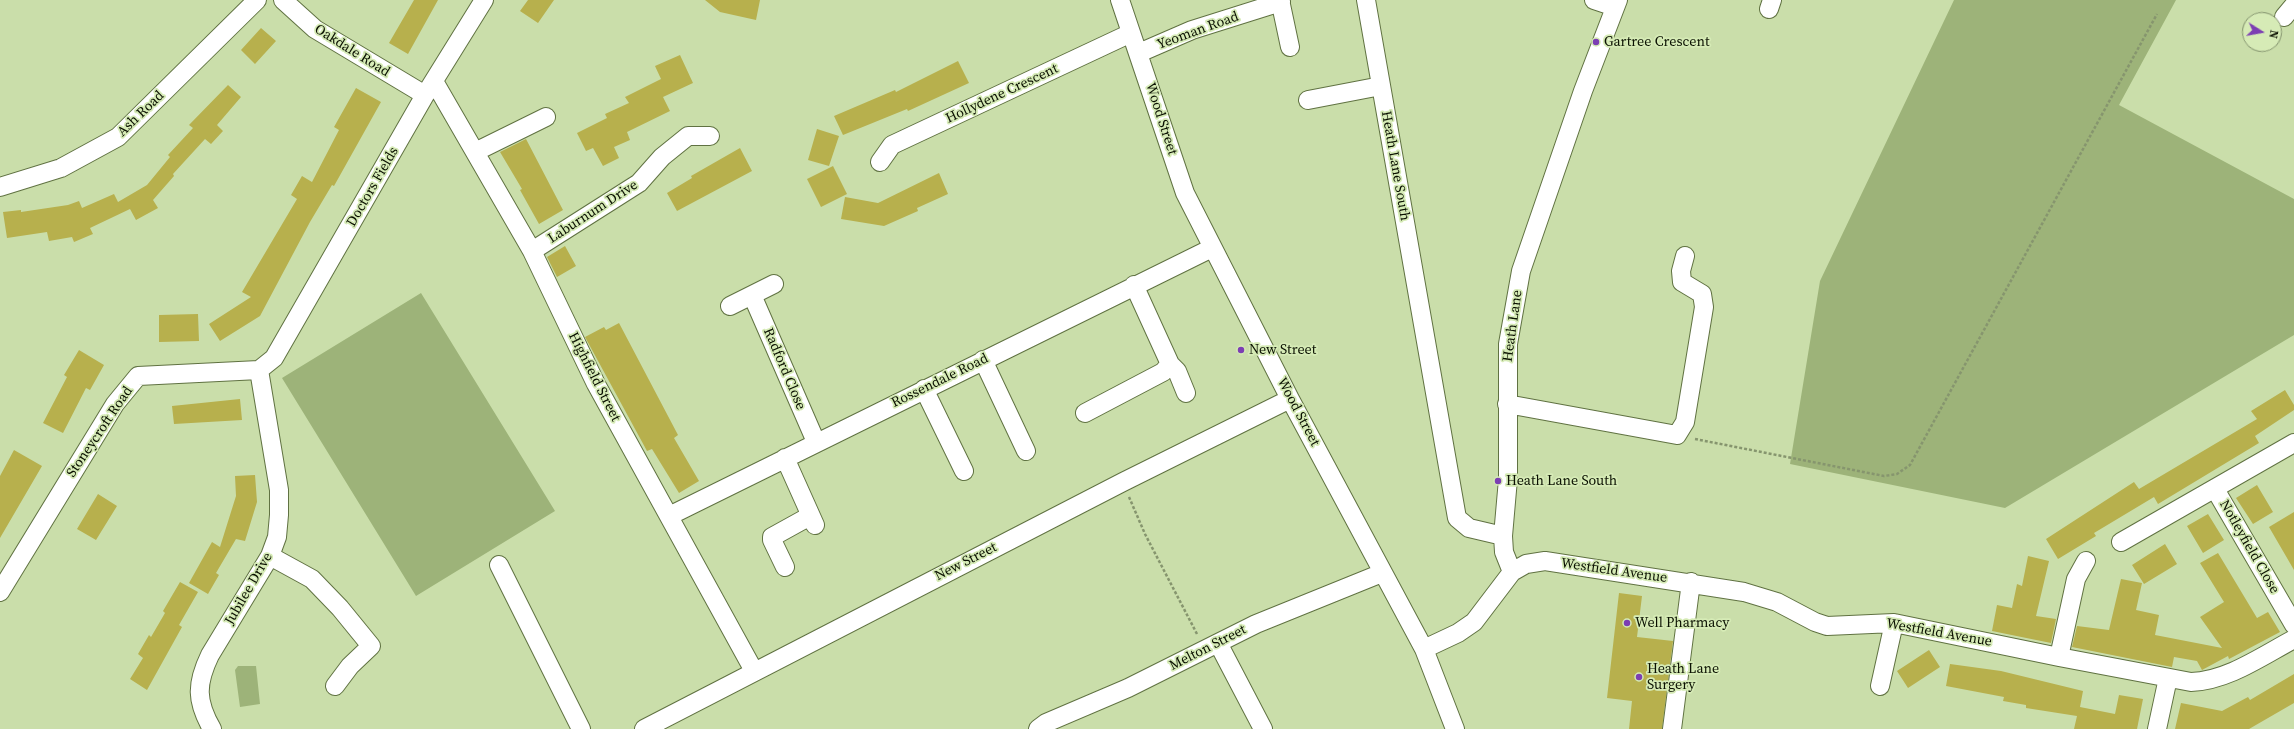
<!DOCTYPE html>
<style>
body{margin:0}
#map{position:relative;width:2294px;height:729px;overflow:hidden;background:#cadeaa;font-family:"Source Serif 4",serif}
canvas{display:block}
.north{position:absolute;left:2242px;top:12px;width:40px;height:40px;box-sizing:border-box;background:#d6ebb6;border:1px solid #84936e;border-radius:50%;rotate:101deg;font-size:11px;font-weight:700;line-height:16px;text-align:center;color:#0a1001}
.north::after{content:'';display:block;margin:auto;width:14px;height:18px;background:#7c3eb3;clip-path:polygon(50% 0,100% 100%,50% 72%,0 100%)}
</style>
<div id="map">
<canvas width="2294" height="729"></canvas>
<div class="north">N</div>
</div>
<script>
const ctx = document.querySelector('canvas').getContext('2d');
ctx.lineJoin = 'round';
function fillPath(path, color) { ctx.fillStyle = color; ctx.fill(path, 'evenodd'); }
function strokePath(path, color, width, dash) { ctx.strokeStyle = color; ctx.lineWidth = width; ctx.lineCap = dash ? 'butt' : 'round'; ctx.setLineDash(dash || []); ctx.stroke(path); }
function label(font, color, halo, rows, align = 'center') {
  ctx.font = font + ' "Source Serif 4",serif'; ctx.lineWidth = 3.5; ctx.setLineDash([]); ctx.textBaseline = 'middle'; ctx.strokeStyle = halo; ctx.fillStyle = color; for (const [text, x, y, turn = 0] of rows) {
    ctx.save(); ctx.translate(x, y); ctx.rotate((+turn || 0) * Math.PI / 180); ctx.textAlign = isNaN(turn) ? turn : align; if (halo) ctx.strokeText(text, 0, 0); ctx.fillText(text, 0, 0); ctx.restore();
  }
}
fillPath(new Path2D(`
 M 1954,0 L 2176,0 L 2119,105 L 2294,199 L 2294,335 L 2005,508 L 1790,464 L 1820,281 Z
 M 421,293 L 555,511 L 416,596 L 282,378 Z
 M 238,666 L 256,666 L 260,704 L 240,707 L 235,670 Z`), '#9db379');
fillPath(new Path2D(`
 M 414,0 L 438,0 L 408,54 L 389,43 Z
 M 528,0 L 554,0 L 538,23 L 520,11 Z
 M 705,0 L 760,0 L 756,20 L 720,12 Z
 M 261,28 L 276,41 L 255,64 L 241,50 Z
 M 680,55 L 693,83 L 663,97 L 670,111 L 627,132 L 630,140 L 614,147 L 619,158 L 603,166 L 593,148 L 586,151 L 577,133 L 607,118 L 605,114 L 629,103 L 625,97 L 661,79 L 655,66 Z
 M 958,61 L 969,83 L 908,111 L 907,109 L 843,135 L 834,116 L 895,90 L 896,92 Z
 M 228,85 L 241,97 L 217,125 L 223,131 L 211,144 L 205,139 L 173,174 L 174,176 L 153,200 L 158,208 L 136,220 L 130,209 L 90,228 L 93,234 L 74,242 L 72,237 L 49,241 L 47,232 L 7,238 L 3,212 L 21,210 L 21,212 L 68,205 L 79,201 L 82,208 L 114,194 L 118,202 L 147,185 L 170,157 L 168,155 L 193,128 L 189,125 Z
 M 356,88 L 381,102 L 334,186 L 332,185 L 310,222 L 260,316 L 220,341 L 209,324 L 251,297 L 242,292 L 297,199 L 291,195 L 302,176 L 312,182 L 339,130 L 334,127 Z
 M 817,129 L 839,136 L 829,166 L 808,160 Z
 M 526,139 L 563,210 L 539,224 L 520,190 L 522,189 L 500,152 Z
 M 740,148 L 752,171 L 677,211 L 667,193 L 692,178 L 691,176 Z
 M 833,166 L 847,194 L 821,207 L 807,179 Z
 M 939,173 L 948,194 L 917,208 L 918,211 L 884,226 L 841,219 L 845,197 L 878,203 Z
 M 565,246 L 576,266 L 557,277 L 547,257 Z
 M 198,314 L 199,341 L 159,342 L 159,315 Z
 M 619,323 L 678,435 L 674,438 L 699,481 L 679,493 L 652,449 L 647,451 L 585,337 L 604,327 L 606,330 Z
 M 79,350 L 104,365 L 90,390 L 86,388 L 63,433 L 43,423 L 67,377 L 64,375 Z
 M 2285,390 L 2294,405 L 2294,410 L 2255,436 L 2259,443 L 2158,504 L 2154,497 L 2094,533 L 2096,536 L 2058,559 L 2046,539 L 2134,482 L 2139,489 L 2257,419 L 2251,411 Z
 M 240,399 L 242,420 L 174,424 L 172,406 Z
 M 14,450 L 42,466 L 0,538 L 0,476 Z
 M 255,475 L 257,502 L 245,541 L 236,539 L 216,573 L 219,575 L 208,594 L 189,583 L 212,542 L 220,547 L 236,496 L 235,476 Z
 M 2257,485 L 2273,512 L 2253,524 L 2236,498 Z
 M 98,494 L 117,506 L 96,540 L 77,529 Z
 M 2294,512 L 2294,570 L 2269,527 Z
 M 2208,514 L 2224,540 L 2203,553 L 2187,526 Z
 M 2165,544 L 2177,564 L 2144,584 L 2132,565 Z
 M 2218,553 L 2257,618 L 2268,612 L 2280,632 L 2229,659 L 2228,656 L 2202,670 L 2197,661 L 2174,657 L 2172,667 L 2072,647 L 2077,626 L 2109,630 L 2121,579 L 2142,583 L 2136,610 L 2159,615 L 2155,635 L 2222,648 L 2200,617 L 2224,602 L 2200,563 Z
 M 2028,556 L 2049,561 L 2036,616 L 2056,619 L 2051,643 L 1992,631 L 1997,605 L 2012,608 L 2017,584 L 2022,586 Z
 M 180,582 L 198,592 L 179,625 L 182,627 L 147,690 L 130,679 L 143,658 L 138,654 L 149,635 L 151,637 L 165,613 L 163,611 Z
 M 1619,593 L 1642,596 L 1637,637 L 1673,641 L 1662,729 L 1629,729 L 1632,701 L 1607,698 Z
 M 1929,650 L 1940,667 L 1908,688 L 1897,671 Z
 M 1950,664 L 2001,671 L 2083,691 L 2080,707 L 2115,714 L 2119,695 L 2143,699 L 2137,729 L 2074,729 L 2077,716 L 2026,708 L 2026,705 L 2003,701 L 2004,697 L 1946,686 Z
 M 2294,674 L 2294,703 L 2249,729 L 2175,729 L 2181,703 L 2222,711 L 2248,697 L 2250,700 Z`), '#b7b04d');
const minor = new Path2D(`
 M 283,0 L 315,29 L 425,95
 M 1120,0 L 1185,193 L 1290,399 L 1424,649 L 1455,729
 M 1280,0 L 1290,47
 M 1366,0 L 1457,518 L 1469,528 L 1503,536
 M 1594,0 L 1615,7
 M 1769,9 L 1772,0
 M 2284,17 L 2294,5
 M 1139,53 L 1192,30 L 1281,2
 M 435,83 L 532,251 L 596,384 L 754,671
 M 1308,100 L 1381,86
 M 475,152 L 546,117
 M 880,162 L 892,145 L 1131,33
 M 0,187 L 61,168 L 118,137 L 257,0
 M 532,251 L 639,183 L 662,157 L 688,136 L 710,136
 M 752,295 L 816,442
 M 730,306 L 774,284
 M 983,360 L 1026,451
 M 1170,364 L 1177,371 L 1186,393
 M 259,370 L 274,358 L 425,95 L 484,0
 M 924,389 L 964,471
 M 1507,404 L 1677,435 L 1685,422 L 1704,307 L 1702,294 L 1682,282 L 1681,271 L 1685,256
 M 1085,413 L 1163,372 L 1170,364 L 1134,285
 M 785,458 L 815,525
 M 2215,489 L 2294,625
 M 669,516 L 1212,248
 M 2121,542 L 2294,443
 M 270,556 L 312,579 L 340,608 L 371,646 L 350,666 L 335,686
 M 499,565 L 581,729
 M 785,567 L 772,540 L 772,537 L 810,516
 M 1512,572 L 1526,564 L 1545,561 L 1744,592 L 1777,602 L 1815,622 L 1827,626 L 1894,623 L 2059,657 L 2191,682 C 2227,681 2262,656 2294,639
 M 0,592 L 115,404 L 138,376 L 259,370
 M 1218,643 L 1263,729
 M 1424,649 L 1458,633 L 1474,622 L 1512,572 L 1504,552 L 1503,536 L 1508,479 L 1508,344 L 1521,271 L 1583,91 L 1618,0
 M 2059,657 L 2076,579 L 2086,561
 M 1880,686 L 1894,623
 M 212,729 C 196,701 196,684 210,655 L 270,556 L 277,537 L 279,515 L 279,490 L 259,370
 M 644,729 L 1123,482 L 1290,399
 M 1038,729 L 1046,723 L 1128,688 L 1256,624 L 1382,573
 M 1672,729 L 1691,582
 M 2157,729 L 2168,678`);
strokePath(minor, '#607242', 20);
strokePath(new Path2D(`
 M 1695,439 L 1884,476 L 1897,474 L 1910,465 L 2157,14
 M 1129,497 L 1145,534 L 1197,634`), '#86956e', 2.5, [3, 2]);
strokePath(minor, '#fff', 18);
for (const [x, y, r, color] of [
 [1596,42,4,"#7c3eb3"],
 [1241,350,4,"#7c3eb3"],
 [1498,481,4,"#7c3eb3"],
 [1627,623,4,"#7c3eb3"],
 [1639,677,4,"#7c3eb3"]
]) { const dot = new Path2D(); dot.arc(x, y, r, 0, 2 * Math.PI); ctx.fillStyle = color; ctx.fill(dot); strokePath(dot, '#d6ebb6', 1.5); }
label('14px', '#0a1001', '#d6ebb6', [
 ["Yeoman Road",1198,31,-20],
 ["Oakdale Road",352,51,32],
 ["Hollydene Crescent",1002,94,-25],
 ["Ash Road",141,114,-44],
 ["Wood Street",1161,119,72],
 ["Heath Lane South",1395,166,80],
 ["Doctors Fields",373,187,-60],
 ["Laburnum Drive",593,212,-33],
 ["Heath Lane",1513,326,-82],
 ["Radford Close",784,369,67],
 ["Highfield Street",594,377,63],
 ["Rossendale Road",940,381,-26],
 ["Wood Street",1298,412,62],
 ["Stoneycroft Road",100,432,-56],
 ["Notleyfield Close",2249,547,60],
 ["New Street",966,562,-27],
 ["Westfield Avenue",1614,571,8],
 ["Jubilee Drive",249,589,-60],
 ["Westfield Avenue",1939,633,10],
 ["Melton Street",1208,648,-27]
]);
label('14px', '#0a1001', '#d6ebb6', [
 ["Gartree Crescent",1604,42],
 ["New Street",1249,350],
 ["Heath Lane South",1506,481],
 ["Well Pharmacy",1635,623],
 ["Heath Lane",1647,669],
 ["Surgery",1647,685]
], 'left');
</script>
